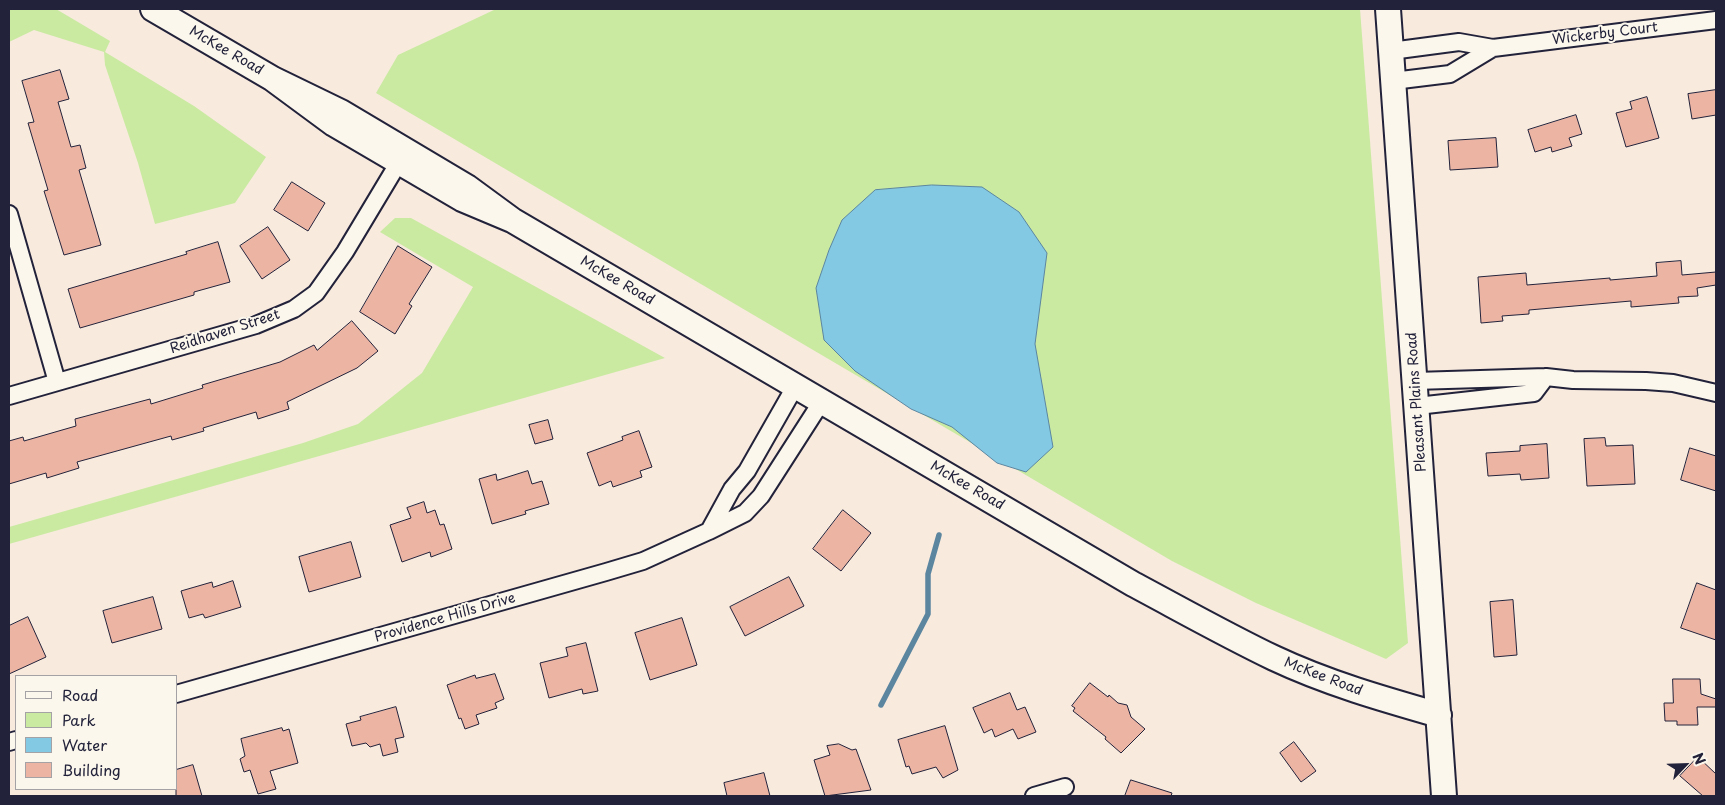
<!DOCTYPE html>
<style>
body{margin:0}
#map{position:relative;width:1725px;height:805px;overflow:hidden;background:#f8eadd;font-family:"Playpen Sans",sans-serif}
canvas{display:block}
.frame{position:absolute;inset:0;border:10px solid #22223b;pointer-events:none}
.legend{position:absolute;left:15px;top:675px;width:162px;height:115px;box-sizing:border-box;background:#fbf7ec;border:1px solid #a4a2a5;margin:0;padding:6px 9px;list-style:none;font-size:15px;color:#22223b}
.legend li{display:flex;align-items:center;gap:10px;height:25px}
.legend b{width:25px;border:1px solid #a4a2a5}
.north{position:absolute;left:1660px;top:740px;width:50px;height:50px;-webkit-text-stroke:4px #fbf7ec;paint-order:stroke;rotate:66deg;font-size:14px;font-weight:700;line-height:20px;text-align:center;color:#22223b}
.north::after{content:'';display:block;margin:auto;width:18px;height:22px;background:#22223b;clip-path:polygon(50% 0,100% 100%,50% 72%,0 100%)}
</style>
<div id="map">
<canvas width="1725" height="805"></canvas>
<div class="frame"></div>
<ul class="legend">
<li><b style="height:6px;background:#fbf7ec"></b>Road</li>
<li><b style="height:14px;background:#caeaa2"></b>Park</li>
<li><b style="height:14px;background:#83c9e4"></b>Water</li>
<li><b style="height:14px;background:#ecb4a3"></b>Building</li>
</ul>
<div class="north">N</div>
</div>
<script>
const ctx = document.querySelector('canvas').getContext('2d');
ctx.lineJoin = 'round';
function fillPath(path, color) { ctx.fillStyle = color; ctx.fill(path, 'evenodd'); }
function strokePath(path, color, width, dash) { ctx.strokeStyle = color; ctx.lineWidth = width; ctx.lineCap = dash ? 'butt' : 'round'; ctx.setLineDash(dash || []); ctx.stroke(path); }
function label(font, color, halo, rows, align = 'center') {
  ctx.font = font + ' "Playpen Sans",sans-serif'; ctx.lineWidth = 4; ctx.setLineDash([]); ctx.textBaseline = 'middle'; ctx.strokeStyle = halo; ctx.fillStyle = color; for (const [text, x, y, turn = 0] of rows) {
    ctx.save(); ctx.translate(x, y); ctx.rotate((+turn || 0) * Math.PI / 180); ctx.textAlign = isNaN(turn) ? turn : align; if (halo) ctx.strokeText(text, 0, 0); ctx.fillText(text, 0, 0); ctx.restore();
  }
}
fillPath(new Path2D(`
 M 9,9 L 56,9 L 110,41 L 105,52 L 194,106 L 266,157 L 235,203 L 155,224 L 138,163 L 105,65 L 104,52 L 34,30 L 9,42 Z
 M 496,9 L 1360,9 L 1408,643 L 1386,659 L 1256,603 L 1172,561 L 376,93 L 398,55 Z
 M 395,218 L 411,218 L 665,358 L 9,544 L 9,527 L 303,443 L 358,424 L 422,373 L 473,287 L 380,232 Z`), '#caeaa2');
const water = new Path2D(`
 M 932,185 L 982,187 L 1019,212 L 1047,253 L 1035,344 L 1053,447 L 1026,472 L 997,463 L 952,427 L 911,409 L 855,371 L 824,340 L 816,288 L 829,250 L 842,220 L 875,190 Z`);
fillPath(water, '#83c9e4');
strokePath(water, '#5c86a0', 1);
strokePath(new Path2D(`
 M 881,705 L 928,614 L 928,574 L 939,535`), '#5c86a0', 5.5);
const building = new Path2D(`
 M 60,70 L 69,99 L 58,102 L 71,147 L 80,145 L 86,168 L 79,170 L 101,245 L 64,255 L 44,191 L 48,190 L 28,123 L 34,122 L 22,81 Z
 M 1716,90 L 1716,115 L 1692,119 L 1688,94 Z
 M 1647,97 L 1659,138 L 1626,147 L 1616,113 L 1632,109 L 1630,102 Z
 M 1576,115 L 1582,134 L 1569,138 L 1572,146 L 1552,152 L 1551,147 L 1535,152 L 1528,130 Z
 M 1496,138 L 1498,167 L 1450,170 L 1448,141 Z
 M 292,182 L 325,203 L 308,231 L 274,210 Z
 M 268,227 L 290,260 L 262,279 L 240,246 Z
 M 218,242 L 230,282 L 194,292 L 194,295 L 80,328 L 68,289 L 187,254 L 186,252 Z
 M 398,246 L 432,267 L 409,304 L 412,306 L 395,334 L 360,312 Z
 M 1681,261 L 1682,275 L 1716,272 L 1716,285 L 1697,288 L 1698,296 L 1678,297 L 1679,303 L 1631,307 L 1631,301 L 1529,310 L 1529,314 L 1502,316 L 1503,321 L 1481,323 L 1478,277 L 1526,273 L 1527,285 L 1610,278 L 1610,280 L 1657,276 L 1656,263 Z
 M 352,321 L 378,351 L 357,368 L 287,402 L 289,409 L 258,419 L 256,412 L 203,428 L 204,431 L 172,440 L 171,436 L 77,462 L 79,468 L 47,478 L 46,473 L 9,484 L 9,441 L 23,437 L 24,441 L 76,426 L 75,419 L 150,399 L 151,404 L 203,388 L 202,385 L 280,362 L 314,345 L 317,350 Z
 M 548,420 L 553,439 L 535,444 L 529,425 Z
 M 639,431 L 652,467 L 640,471 L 642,477 L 613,487 L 611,481 L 599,486 L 587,453 L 623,440 L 622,437 Z
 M 1605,438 L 1606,446 L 1633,445 L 1635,484 L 1587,486 L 1584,439 Z
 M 1547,444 L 1549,478 L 1521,480 L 1520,474 L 1488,476 L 1486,453 L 1520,451 L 1520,446 Z
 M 1690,448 L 1716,456 L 1716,491 L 1681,480 Z
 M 528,471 L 532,484 L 542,481 L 549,504 L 525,511 L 526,514 L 492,524 L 479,479 L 496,474 L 497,480 Z
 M 424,502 L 427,513 L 435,510 L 440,525 L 444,524 L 452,549 L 431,557 L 430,552 L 402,562 L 390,525 L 411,518 L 407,508 Z
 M 843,510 L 871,533 L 841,571 L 813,549 Z
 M 351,542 L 361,577 L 309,592 L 299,557 Z
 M 789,577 L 804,606 L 745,636 L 730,607 Z
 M 233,581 L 241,607 L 205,618 L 203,614 L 189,618 L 181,591 L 212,582 L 213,587 Z
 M 1697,583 L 1716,590 L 1716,640 L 1681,628 Z
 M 153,597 L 162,629 L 112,643 L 103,611 Z
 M 1513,600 L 1517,655 L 1494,657 L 1490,602 Z
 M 28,617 L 46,657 L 9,674 L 9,626 Z
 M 682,618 L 697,665 L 650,680 L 635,633 Z
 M 586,643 L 598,691 L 583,694 L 582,689 L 549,698 L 540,663 L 568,656 L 566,648 Z
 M 495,674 L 504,699 L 495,703 L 497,708 L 476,715 L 479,724 L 465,729 L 461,718 L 459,719 L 447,685 L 475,675 L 476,678 Z
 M 1673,679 L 1700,679 L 1701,694 L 1716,699 L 1716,707 L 1697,707 L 1698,725 L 1677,725 L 1677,721 L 1665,721 L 1664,703 L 1673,703 Z
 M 1090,683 L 1108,697 L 1109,695 L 1118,703 L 1127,705 L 1131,717 L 1145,729 L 1121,753 L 1105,739 L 1106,737 L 1073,711 L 1075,708 L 1072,706 Z
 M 1010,693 L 1017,710 L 1025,707 L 1036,732 L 1018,739 L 1013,729 L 995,737 L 992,729 L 984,733 L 973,708 Z
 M 396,707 L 404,737 L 395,739 L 398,752 L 383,756 L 380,744 L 370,747 L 366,743 L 352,746 L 346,724 L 361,720 L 360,717 Z
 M 945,726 L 958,770 L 943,778 L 936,767 L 912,774 L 909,766 L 906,767 L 898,740 Z
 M 282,728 L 283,731 L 289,729 L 298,763 L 270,771 L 276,789 L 258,794 L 250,770 L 244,772 L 240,759 L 245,756 L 241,739 Z
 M 1294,742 L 1316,771 L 1301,782 L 1280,753 Z
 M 839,744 L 852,750 L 856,749 L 871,790 L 825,796 L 814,760 L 830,755 L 827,746 Z
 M 1698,757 L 1716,774 L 1716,796 L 1703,796 L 1680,776 Z
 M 193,765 L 202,796 L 176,796 L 176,770 Z
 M 764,773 L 770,796 L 727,796 L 724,783 Z
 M 1131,780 L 1172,793 L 1171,796 L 1125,796 Z`);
fillPath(building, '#ecb4a3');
strokePath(building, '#22223b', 1);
const street = new Path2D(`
 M 1391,51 L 1459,42 L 1493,48 L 1716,20
 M 1393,81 L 1450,74 L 1493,48
 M 9,214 L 57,382
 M 1415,381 L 1546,377 L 1573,380 L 1646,381 L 1673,383 L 1716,393
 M 796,385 L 747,471 L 732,489 L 709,531 L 745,513 L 761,496 L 822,401
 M 9,396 L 256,325 L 294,309 L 316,293 L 345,252 L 399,162
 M 1417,406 L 1534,393 L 1546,377
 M 176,694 L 606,572 L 643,561 L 709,531
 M 9,742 L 16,740
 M 1034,796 L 1065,787`);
const secondary = new Path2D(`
 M 153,9 L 273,79 L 341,112 L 467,187 L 512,220 L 462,199 L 334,124 L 273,79
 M 1388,9 L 1444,796
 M 512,220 L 1133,584 C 1180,609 1226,635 1274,658 C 1327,683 1383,699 1439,715`);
strokePath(street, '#22223b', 20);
strokePath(secondary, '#22223b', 28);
strokePath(street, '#fbf7ec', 16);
strokePath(secondary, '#fbf7ec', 24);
label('14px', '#22223b', '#fbf7ec', [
 ["Wickerby Court",1605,34,-7],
 ["McKee Road",226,51,30],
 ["McKee Road",617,281,30],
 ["Reidhaven Street",225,332,-18],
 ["Pleasant Plains Road",1417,402,-94],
 ["McKee Road",967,486,30],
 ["Providence Hills Drive",445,618,-16],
 ["McKee Road",1323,677,21]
]);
</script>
